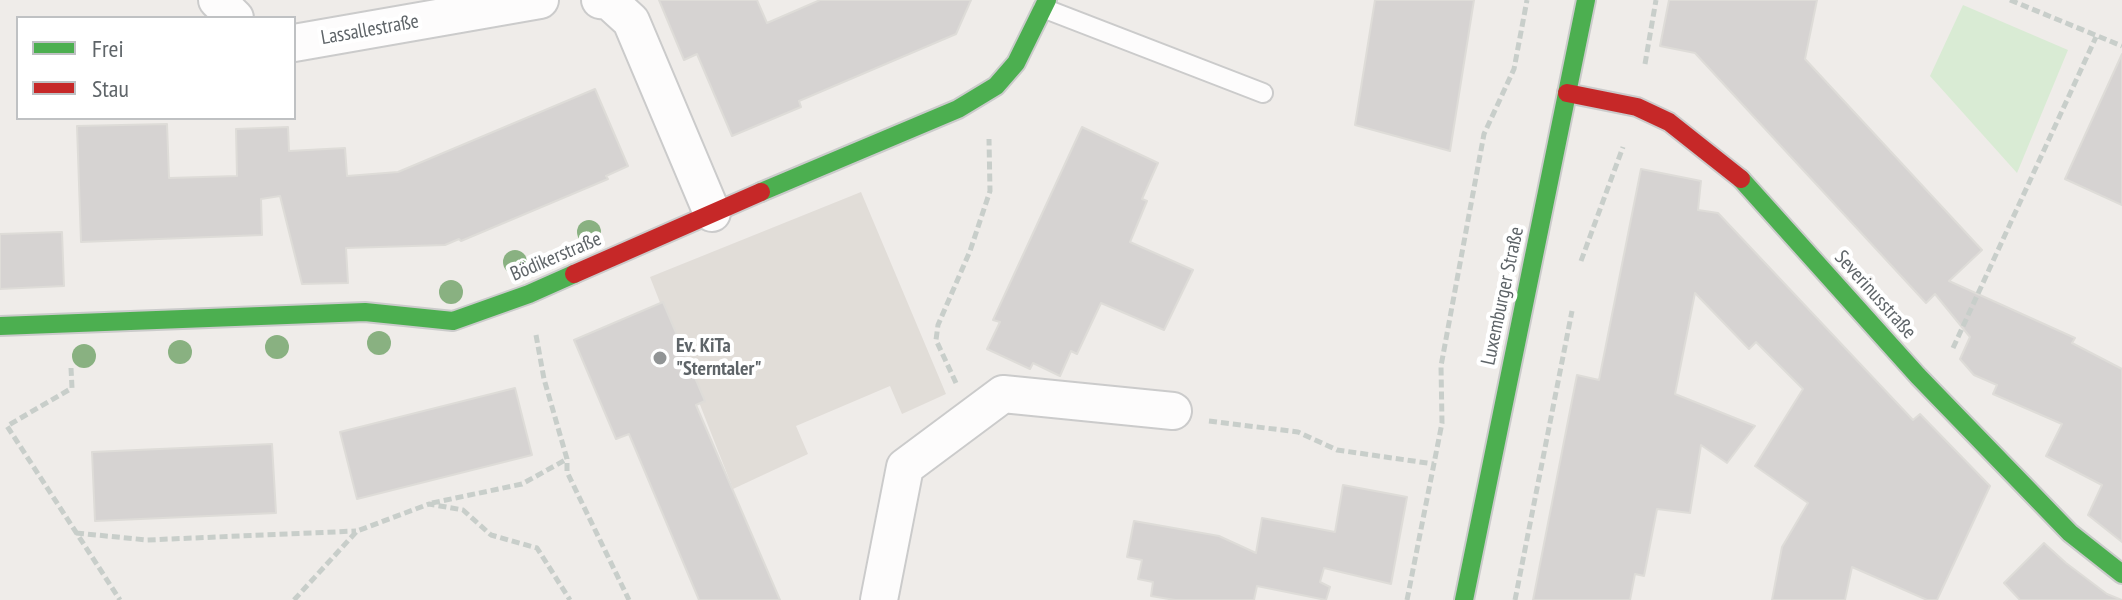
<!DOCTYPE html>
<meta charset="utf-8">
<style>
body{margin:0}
#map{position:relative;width:2122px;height:600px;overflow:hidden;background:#efece9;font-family:"PT Sans Narrow",sans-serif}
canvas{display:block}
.legend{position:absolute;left:16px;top:16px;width:280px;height:104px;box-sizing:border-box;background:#fff;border:2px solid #bfc1c3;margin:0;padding:10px 14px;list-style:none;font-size:24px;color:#5e6468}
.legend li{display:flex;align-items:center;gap:16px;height:40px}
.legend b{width:40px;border:2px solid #bfc1c3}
</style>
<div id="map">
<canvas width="2122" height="600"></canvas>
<ul class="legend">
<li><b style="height:10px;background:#4caf50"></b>Frei</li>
<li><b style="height:10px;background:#c62828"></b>Stau</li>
</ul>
</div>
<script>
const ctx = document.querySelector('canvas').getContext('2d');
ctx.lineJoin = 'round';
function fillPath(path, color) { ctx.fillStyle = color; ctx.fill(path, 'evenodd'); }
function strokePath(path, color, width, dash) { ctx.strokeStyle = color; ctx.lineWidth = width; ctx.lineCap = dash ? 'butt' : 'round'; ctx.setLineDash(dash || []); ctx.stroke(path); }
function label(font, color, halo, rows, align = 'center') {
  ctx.font = font + ' "PT Sans Narrow",sans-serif'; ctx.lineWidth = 8; ctx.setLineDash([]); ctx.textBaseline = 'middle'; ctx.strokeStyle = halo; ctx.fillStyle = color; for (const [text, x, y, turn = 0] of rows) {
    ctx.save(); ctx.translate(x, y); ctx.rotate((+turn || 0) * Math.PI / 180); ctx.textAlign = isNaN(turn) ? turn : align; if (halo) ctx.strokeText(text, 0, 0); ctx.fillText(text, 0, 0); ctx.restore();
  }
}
fillPath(new Path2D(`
 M 861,192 L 946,394 L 902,414 L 890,386 L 796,426 L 808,454 L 733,489 L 650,277 Z`), '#e1ddd8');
fillPath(new Path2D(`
 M 1963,5 L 2068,50 L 2017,173 L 1930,76 Z`), '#d9ebd4');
const building = new Path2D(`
 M 659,0 L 757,0 L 767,23 L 820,0 L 971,0 L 956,34 L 799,101 L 801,107 L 732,136 L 697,54 L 684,60 Z
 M 1375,0 L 1474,0 L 1450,151 L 1355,125 Z
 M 1669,0 L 1817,0 L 1805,59 L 1982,250 L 1949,281 L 2075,338 L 2072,343 L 2122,369 L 2122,542 L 2088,515 L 2102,485 L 2046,456 L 2062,424 L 1993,394 L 1997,385 L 1974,375 L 1960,359 L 1970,337 L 1935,294 L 1926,303 L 1695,53 L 1660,46 Z
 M 2122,54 L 2122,205 L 2065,179 Z
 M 595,89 L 628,166 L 606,176 L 608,179 L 461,241 L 459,239 L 445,245 L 346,248 L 348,283 L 302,284 L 280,196 L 261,199 L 262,235 L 81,242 L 77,126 L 167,124 L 169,178 L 237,176 L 236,129 L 288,127 L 289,151 L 345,148 L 347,176 L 398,172 Z
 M 1082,127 L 1158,163 L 1142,199 L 1147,201 L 1130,242 L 1193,270 L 1164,330 L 1101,303 L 1077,354 L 1071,351 L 1060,376 L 1033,363 L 1030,369 L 987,349 L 1000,322 L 993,320 Z
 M 1641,169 L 1701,181 L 1698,210 L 1718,213 L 1913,420 L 1920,414 L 1990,486 L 1937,600 L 1927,600 L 1852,567 L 1845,600 L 1772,600 L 1782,547 L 1808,503 L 1755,466 L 1803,389 L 1756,342 L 1749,349 L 1695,293 L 1675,394 L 1755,426 L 1727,463 L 1701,445 L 1690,513 L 1657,509 L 1644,576 L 1635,574 L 1630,600 L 1533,600 L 1577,375 L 1599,380 Z
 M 62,232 L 64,286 L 0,289 L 0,234 Z
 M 663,302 L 705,401 L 696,405 L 780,600 L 699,600 L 629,434 L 616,439 L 574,340 Z
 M 515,388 L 532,455 L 357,499 L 340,432 Z
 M 272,444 L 276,513 L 95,521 L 92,452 Z
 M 1343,485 L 1407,497 L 1391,584 L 1324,568 L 1320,582 L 1330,587 L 1326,600 L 1257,586 L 1254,600 L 1175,600 L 1151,596 L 1153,582 L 1138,579 L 1142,560 L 1127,557 L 1134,521 L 1219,536 L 1256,553 L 1262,518 L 1335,532 Z
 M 2044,543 L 2066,563 L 2107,594 L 2122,600 L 2020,600 L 2004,583 Z`);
fillPath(building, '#d6d3d2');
strokePath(building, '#dedcd8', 2);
const lane = new Path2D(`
 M 1043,8 L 1263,93`);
const street = new Path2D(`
 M 217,0 L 235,18
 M 600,0 L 609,1 L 631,21 L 712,213
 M 294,43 L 540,0
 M 879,600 L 905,467 L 1003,394 L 1173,411`);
const fast = new Path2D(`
 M 1741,179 L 1918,376 L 2070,533 L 2122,574
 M 761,192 L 958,109 L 996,86 L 1016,63 L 1047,0
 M 0,326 L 365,312 L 453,321 L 529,294 L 574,274
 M 1464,600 L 1586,0`);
const jam = new Path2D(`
 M 1567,93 L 1637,107 L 1669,122 L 1741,179
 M 574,274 L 761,192`);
strokePath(lane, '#cbcbcb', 22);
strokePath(street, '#cbcbcb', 40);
strokePath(fast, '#cbcbcb', 22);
strokePath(jam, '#cbcbcb', 22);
strokePath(new Path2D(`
 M 2010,0 L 2122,46
 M 1645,64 L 1656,0
 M 1581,261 L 1623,147
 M 536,335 L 544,379 L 567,459 L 567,472 L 629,600
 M 1953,348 L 2096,37
 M 71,368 L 72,388 L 7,426 L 120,600
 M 956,383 L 936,340 L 938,325 L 970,251 L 990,191 L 989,139
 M 1209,421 L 1298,432 L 1337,450 L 1434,464
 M 432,503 L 522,484 L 567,459
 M 76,533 L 147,540 L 356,531
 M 294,600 L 357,531 L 429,504 L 463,510 L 491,535 L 537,548 L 570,600
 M 1407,600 L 1442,423 L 1441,366 L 1484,134 L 1514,69 L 1527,0
 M 1515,600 L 1572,311`), '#c8ceca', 5, [8, 4]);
strokePath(lane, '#fdfcfc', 18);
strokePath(street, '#fdfcfc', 36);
strokePath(fast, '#4caf50', 18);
strokePath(jam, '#c62828', 18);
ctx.fillStyle = '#89b181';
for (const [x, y] of [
 [589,232],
 [515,262],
 [451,292],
 [379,343],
 [277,347],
 [180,352],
 [84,356]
]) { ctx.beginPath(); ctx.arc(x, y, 12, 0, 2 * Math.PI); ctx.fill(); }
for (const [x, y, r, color] of [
 [660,358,8,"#919495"]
]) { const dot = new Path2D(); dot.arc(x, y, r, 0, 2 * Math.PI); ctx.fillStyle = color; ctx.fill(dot); strokePath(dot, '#fff', 3); }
label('20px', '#5e6468', '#fff', [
 ["Lassallestraße",370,30,-10],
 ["Bödikerstraße",556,257,-23],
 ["Severinusstraße",1875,295,48],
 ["Luxemburger Straße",1503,296,-78]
]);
label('bold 20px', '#5e6468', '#fff', [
 ["Ev. KiTa",676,346],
 ["\"Sterntaler\"",676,369]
], 'left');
</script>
